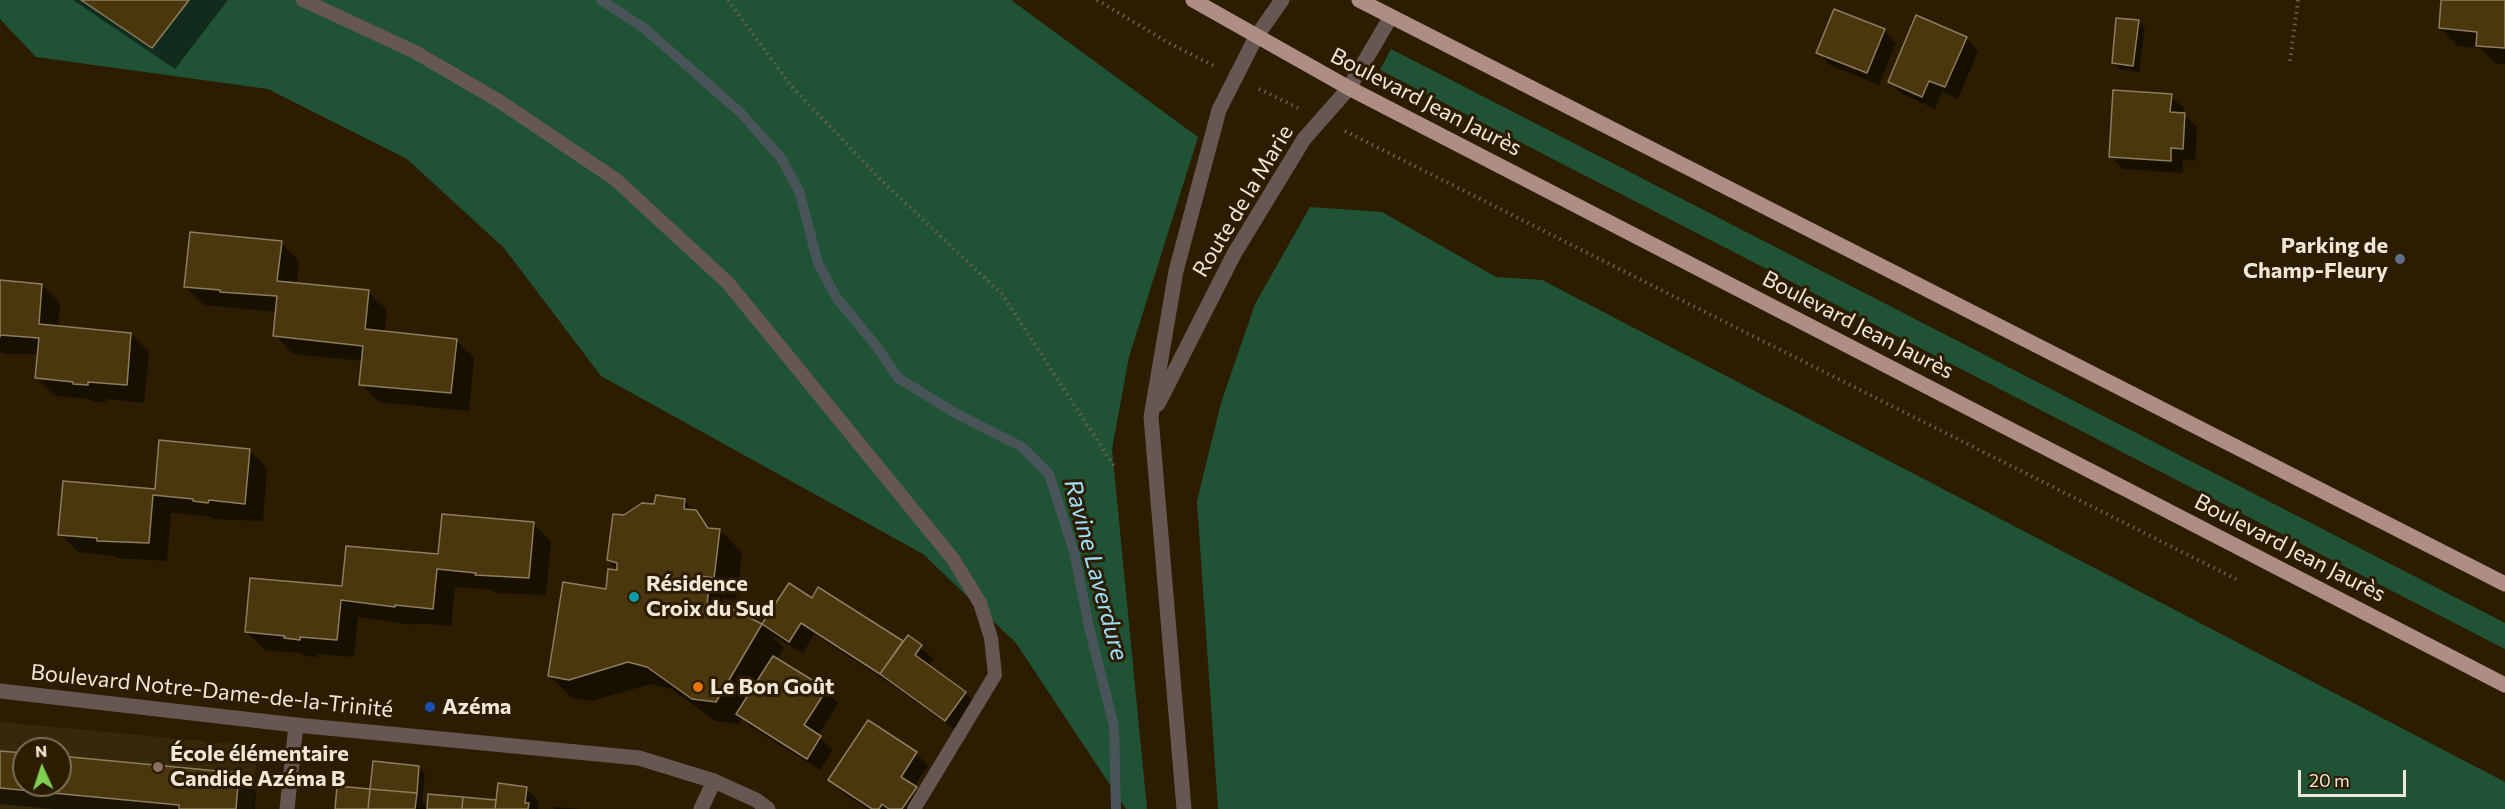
<!DOCTYPE html>
<meta charset="utf-8">
<style>
body{margin:0}
#map{position:relative;width:2505px;height:809px;overflow:hidden;background:#2c1d00;font-family:Commissioner,sans-serif}
canvas{display:block}
.north{position:absolute;left:12px;top:737px;width:60px;height:60px;box-sizing:border-box;background:#2c1d00;border:2px solid #7a6e56;border-radius:50%;rotate:357deg;font-size:16px;font-weight:700;line-height:24px;text-align:center;color:#f0e7d6}
.north::after{content:'';display:block;margin:auto;width:21px;height:27px;background:#7fd052;clip-path:polygon(50% 0,100% 100%,50% 72%,0 100%)}
.scale{position:absolute;left:2298px;top:770px;width:108px;height:27px;box-sizing:border-box;border:3px solid #f0e7d6;border-top:0;padding-left:8px;font-size:18px;line-height:21px;white-space:nowrap;color:#f0e7d6;-webkit-text-stroke:4px #2c1d00;paint-order:stroke}
</style>
<div id="map">
<canvas width="2505" height="809"></canvas>
<div class="north">N</div>
<div class="scale">20 m</div>
</div>
<script>
const ctx = document.querySelector('canvas').getContext('2d');
ctx.lineJoin = 'round';
function fillPath(path, color) { ctx.fillStyle = color; ctx.fill(path, 'evenodd'); }
function strokePath(path, color, width, dash) { ctx.strokeStyle = color; ctx.lineWidth = width; ctx.lineCap = dash ? 'butt' : 'round'; ctx.setLineDash(dash || []); ctx.stroke(path); }
function label(font, color, halo, rows, align = 'center') {
  ctx.font = font + ' Commissioner,sans-serif'; ctx.lineWidth = 6; ctx.setLineDash([]); ctx.textBaseline = 'middle'; ctx.strokeStyle = halo; ctx.fillStyle = color; for (const [text, x, y, turn = 0] of rows) {
    ctx.save(); ctx.translate(x, y); ctx.rotate((+turn || 0) * Math.PI / 180); ctx.textAlign = isNaN(turn) ? turn : align; if (halo) ctx.strokeText(text, 0, 0); ctx.fillText(text, 0, 0); ctx.restore();
  }
}
fillPath(new Path2D(`
 M 0,722 L 257,746 L 253,809 L 0,809 ZM 24,749 L 60,749 L 60,785 L 24,785 Z`), '#36280b');
fillPath(new Path2D(`
 M 0,0 L 1011,0 L 1198,137 L 1129,357 L 1112,449 L 1147,809 L 1126,809 L 1016,643 L 923,554 L 601,376 L 504,248 L 407,159 L 268,89 L 36,57 L 0,19 Z
 M 1391,49 L 2505,623 L 2505,649 L 1380,70 Z
 M 1310,207 L 1382,212 L 1496,277 L 1542,280 L 2505,782 L 2505,809 L 1218,809 L 1197,501 L 1221,403 L 1255,304 Z`), '#205335');
fillPath(new Path2D(`
 M 73,0 L 228,0 L 175,69 Z
 M 2443,0 L 2505,0 L 2505,64 L 2496,64 L 2480,48 L 2458,46 L 2440,28 Z
 M 2139,22 L 2145,28 L 2139,72 L 2120,69 L 2114,63 Z
 M 1884,31 L 1896,43 L 1879,85 L 1830,65 L 1818,52 Z
 M 1966,38 L 1978,51 L 1958,99 L 1942,92 L 1935,109 L 1902,94 L 1890,82 Z
 M 2171,96 L 2184,108 L 2183,114 L 2197,127 L 2195,161 L 2183,160 L 2183,173 L 2123,169 L 2111,156 Z
 M 281,243 L 299,261 L 297,284 L 368,292 L 387,310 L 384,332 L 456,340 L 474,358 L 469,411 L 379,402 L 361,384 L 363,361 L 293,354 L 275,335 L 277,312 L 204,305 L 186,287 Z
 M 0,282 L 42,285 L 60,303 L 58,328 L 131,334 L 149,352 L 144,403 L 106,399 L 106,402 L 93,402 L 90,399 L 55,396 L 37,378 L 39,354 L 3,354 L 0,351 Z
 M 249,450 L 267,468 L 263,521 L 212,519 L 210,516 L 171,513 L 167,561 L 116,558 L 114,556 L 78,552 L 60,534 Z
 M 684,500 L 713,530 L 720,530 L 742,553 L 736,600 L 723,598 L 723,601 L 730,610 L 763,626 L 790,585 L 812,600 L 819,589 L 903,643 L 908,637 L 934,659 L 928,666 L 965,693 L 977,705 L 958,732 L 894,686 L 814,634 L 803,653 L 769,634 L 784,648 L 777,660 L 826,691 L 838,703 L 818,736 L 833,750 L 820,770 L 751,727 L 742,718 L 739,724 L 716,721 L 671,689 L 651,684 L 592,701 L 572,698 L 549,675 L 620,572 L 608,560 L 624,517 L 655,506 Z
 M 533,523 L 551,541 L 546,595 L 495,593 L 492,590 L 455,587 L 451,626 L 413,623 L 413,625 L 358,617 L 354,657 L 318,654 L 317,657 L 304,656 L 301,653 L 265,650 L 246,632 L 343,587 Z
 M 0,753 L 24,755 L 24,785 L 60,785 L 60,758 L 238,774 L 256,792 L 255,809 L 52,809 L 0,804 Z
 M 916,753 L 928,766 L 914,787 L 928,801 L 923,809 L 867,809 L 843,793 L 830,780 Z
 M 419,767 L 425,773 L 422,801 L 428,807 L 495,802 L 497,804 L 526,788 L 539,801 L 538,809 L 336,809 Z
 M 554,807 L 582,809 L 554,809 Z`), '#0007');
strokePath(new Path2D(`
 M 601,0 L 644,28 L 741,113 L 781,158 L 799,191 L 818,263 L 836,297 L 877,347 L 898,378 L 955,413 L 1022,447 L 1049,474 L 1074,552 L 1089,627 L 1114,726 L 1116,809`), '#485457', 10);
const building = new Path2D(`
 M 81,0 L 189,0 L 152,48 Z
 M 2441,0 L 2505,0 L 2505,48 L 2476,46 L 2477,32 L 2439,28 Z
 M 1834,9 L 1885,29 L 1867,73 L 1816,53 Z
 M 1916,15 L 1967,37 L 1945,87 L 1929,81 L 1922,97 L 1888,82 Z
 M 2116,18 L 2139,20 L 2133,66 L 2112,63 Z
 M 2113,90 L 2172,94 L 2170,112 L 2185,113 L 2183,149 L 2171,148 L 2171,161 L 2109,157 Z
 M 190,232 L 282,241 L 277,281 L 369,290 L 365,329 L 457,339 L 451,393 L 359,385 L 363,346 L 273,336 L 277,296 L 220,292 L 220,290 L 184,287 Z
 M 0,280 L 42,284 L 39,324 L 131,333 L 127,385 L 88,382 L 88,385 L 73,384 L 73,382 L 35,378 L 39,338 L 0,335 L 0,337 Z
 M 159,440 L 250,449 L 245,504 L 209,500 L 208,503 L 193,501 L 193,499 L 153,495 L 149,543 L 97,541 L 97,538 L 58,535 L 63,481 L 155,489 Z
 M 656,495 L 685,499 L 684,509 L 696,510 L 708,528 L 720,529 L 714,578 L 701,576 L 701,583 L 709,584 L 707,606 L 732,609 L 762,624 L 716,702 L 692,699 L 647,667 L 628,662 L 569,680 L 548,676 L 563,582 L 606,589 L 608,569 L 617,570 L 617,563 L 607,560 L 613,514 L 624,515 L 642,503 L 654,504 Z
 M 442,514 L 534,522 L 529,578 L 475,575 L 476,573 L 437,569 L 433,609 L 395,605 L 395,607 L 341,600 L 337,640 L 300,637 L 300,640 L 284,638 L 285,636 L 245,632 L 250,578 L 342,586 L 346,546 L 438,554 Z
 M 789,583 L 812,598 L 818,587 L 903,641 L 880,674 L 801,623 L 789,642 L 762,624 Z
 M 908,635 L 922,645 L 915,655 L 966,692 L 945,721 L 880,674 Z
 M 773,656 L 827,689 L 804,725 L 821,736 L 807,759 L 736,714 Z
 M 868,720 L 917,752 L 901,777 L 917,787 L 902,809 L 889,809 L 882,804 L 879,809 L 872,809 L 828,780 Z
 M 0,751 L 24,753 L 24,785 L 60,785 L 60,756 L 239,773 L 236,809 L 179,809 L 179,805 L 0,788 Z
 M 373,761 L 419,766 L 417,793 L 370,789 Z
 M 498,783 L 527,787 L 525,803 L 529,803 L 528,809 L 495,809 Z
 M 337,786 L 370,789 L 368,809 L 335,809 Z
 M 370,789 L 417,793 L 415,809 L 368,809 Z
 M 428,794 L 463,797 L 462,809 L 427,809 Z
 M 463,797 L 496,800 L 495,809 L 462,809 Z`);
fillPath(building, '#4b370e');
strokePath(building, '#8e7d5d', 1.5);
strokePath(new Path2D(`
 M 728,0 L 792,87 L 886,185 L 1002,294 L 1114,466
 M 1097,0 L 1167,42 L 1214,66
 M 2290,61 L 2298,0
 M 1259,89 L 1298,108
 M 1345,131 L 2236,579`), '#6d6047', 4, [1.5, 4.5]);
strokePath(new Path2D(`
 M 303,0 L 415,52 L 499,101 L 615,179 L 728,283 L 953,559 L 980,603 L 991,638 L 995,675 L 914,809`), '#675753', 14);
strokePath(new Path2D(`
 M 287,809 L 296,725
 M 701,809 L 714,781`), '#675753', 15);
strokePath(new Path2D(`
 M 1158,404 L 1234,254 L 1304,139 L 1349,88 L 1390,18
 M 0,691 L 296,725 L 639,758 L 714,781 L 756,800 L 768,809
 M 1184,809 L 1151,417 L 1176,271 L 1219,110 L 1256,37 L 1282,0`), '#675753', 15);
strokePath(new Path2D(`
 M 1193,0 L 1349,88 L 2505,685
 M 1359,0 L 2505,584`), '#ae8d85', 15);
for (const [x, y, r, color] of [
 [2400,259,6,"#5c6f8a"],
 [634,597,6,"#0f9aa8"],
 [698,687,6,"#e8710a"],
 [430,707,6,"#1a4fb4"],
 [158,767,6,"#8d6e63"]
]) { const dot = new Path2D(); dot.arc(x, y, r, 0, 2 * Math.PI); ctx.fillStyle = color; ctx.fill(dot); strokePath(dot, '#2c1d00', 2); }
label('22px', '#f0e7d6', '#2c1d00', [
 ["Boulevard Jean Jaurès",1426,102,27],
 ["Route de la Marie",1243,201,-59],
 ["Boulevard Jean Jaurès",1858,325,27],
 ["Boulevard Jean Jaurès",2290,548,27],
 ["Boulevard Notre-Dame-de-la-Trinité",212,691,6]
]);
label('bold 22px', '#f0e7d6', '#2c1d00', [
 ["Parking de",2388,246,"right"],
 ["Champ-Fleury",2388,271,"right"],
 ["Résidence",646,584],
 ["Croix du Sud",646,609],
 ["Le Bon Goût",710,687],
 ["Azéma",442,707],
 ["École élémentaire",170,754],
 ["Candide Azéma B",170,779]
], 'left');
label('italic 24px', '#9be0fe', '#2c1d00', [
 ["Ravine Laverdure",1096,570,75]
]);
</script>
